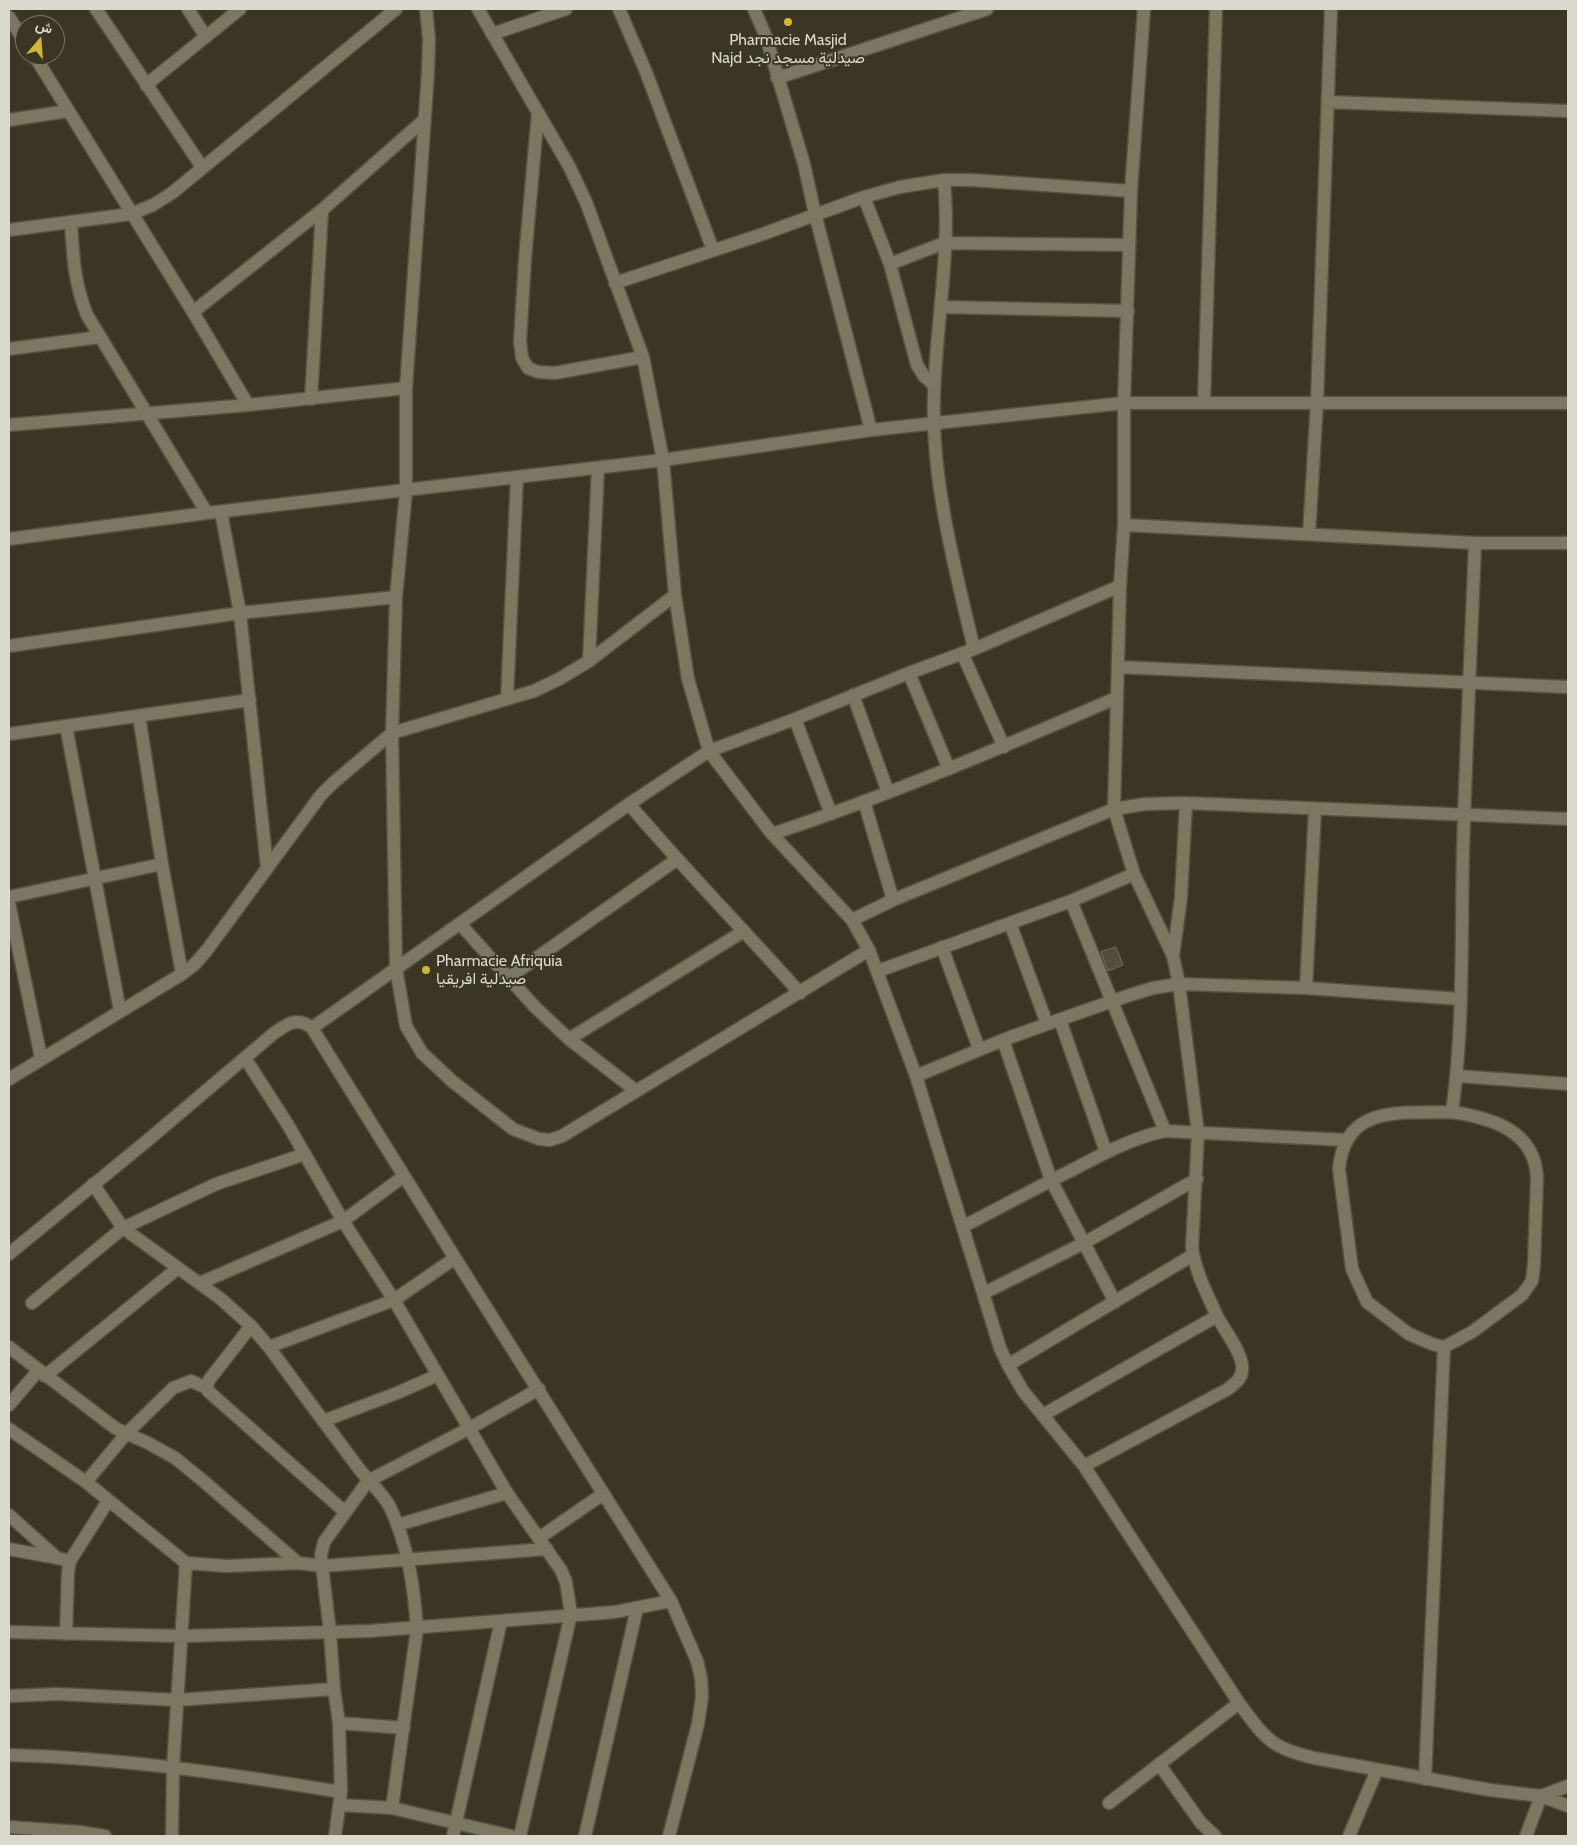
<!DOCTYPE html>
<meta charset="utf-8">
<style>
body{margin:0}
#map{position:relative;width:1577px;height:1845px;overflow:hidden;background:#3b3624;font-family:Cabin,Vazirmatn,sans-serif}
canvas{display:block}
.frame{position:absolute;inset:0;border:10px solid #dbd8cd;pointer-events:none}
.north{position:absolute;left:15px;top:15px;width:50px;height:50px;box-sizing:border-box;background:#3b3624;border:1px solid #7b7768;border-radius:50%;rotate:18deg;font-size:14px;font-weight:700;line-height:20px;text-align:center;color:#dbd8cd}
.north::after{content:'';display:block;margin:auto;width:18px;height:22px;background:#d3b635;clip-path:polygon(50% 0,100% 100%,50% 72%,0 100%)}
</style>
<div id="map">
<canvas width="1577" height="1845"></canvas>
<div class="frame"></div>
<div class="north">ش</div>
</div>
<script>
const ctx = document.querySelector('canvas').getContext('2d');
ctx.lineJoin = 'round';
function fillPath(path, color) { ctx.fillStyle = color; ctx.fill(path, 'evenodd'); }
function strokePath(path, color, width, dash) { ctx.strokeStyle = color; ctx.lineWidth = width; ctx.lineCap = dash ? 'butt' : 'round'; ctx.setLineDash(dash || []); ctx.stroke(path); }
function label(font, color, halo, rows, align = 'center') {
  ctx.font = font + ' Cabin,Vazirmatn,sans-serif'; ctx.lineWidth = 4; ctx.setLineDash([]); ctx.textBaseline = 'middle'; ctx.strokeStyle = halo; ctx.fillStyle = color; for (const [text, x, y, turn = 0] of rows) {
    ctx.save(); ctx.translate(x, y); ctx.rotate((+turn || 0) * Math.PI / 180); ctx.textAlign = isNaN(turn) ? turn : align; if (halo) ctx.strokeText(text, 0, 0); ctx.fillText(text, 0, 0); ctx.restore();
  }
}
const building = new Path2D(`
 M 1116,947 L 1123,965 L 1108,971 L 1101,952 Z`);
fillPath(building, '#524d3a');
strokePath(building, '#746f5a', 1);
const street = new Path2D(`
 M 96,9 L 202,167
 M 188,9 L 206,37
 M 426,9 L 429,39 L 428,72 L 406,388 L 406,491 L 396,597 L 392,733 L 396,968 L 406,1026 L 422,1053 L 452,1081 L 513,1129 L 539,1139 L 550,1140 L 562,1136 L 869,950
 M 478,9 L 569,166 L 586,202 L 643,357 L 663,460 L 675,595 L 688,679 L 709,751 L 772,834 L 852,920 L 869,950 L 916,1076 L 1000,1348 L 1008,1365 L 1023,1391 L 1084,1466 L 1239,1703 C 1265,1738 1270,1748 1314,1758 L 1490,1790 L 1541,1796 L 1568,1786
 M 619,9 L 646,72 L 713,250
 M 754,9 L 766,37 L 804,164 L 815,214 L 871,430
 M 1144,9 L 1131,191 L 1124,403 L 1124,525 L 1120,586 L 1114,809 L 1134,874 L 1173,956
 M 9,17 L 25,42
 M 492,34 L 566,9
 M 34,55 L 193,312 L 248,405
 M 777,78 L 987,9
 M 146,85 L 240,9
 M 1328,102 L 1568,111
 M 538,112 L 525,259 L 520,341 L 522,358 L 528,368 L 538,372 L 555,373 L 643,357
 M 9,120 L 68,111
 M 944,180 C 951,252 936,324 934,396 C 931,480 955,568 974,649
 M 864,197 L 890,264 L 917,365 L 924,376 L 934,385
 M 71,222 C 73,257 74,282 87,315 L 207,513
 M 9,230 L 131,214 L 153,205 L 172,193 L 396,9
 M 890,264 L 944,243 L 1129,245
 M 615,283 L 763,234 L 864,197 L 900,187 L 944,180 L 971,180 L 1131,191
 M 941,307 L 1128,311
 M 193,312 L 322,210 L 423,121
 M 9,349 L 100,337
 M 311,399 L 322,210
 M 1204,402 L 1216,9
 M 9,425 L 248,405 L 406,388
 M 221,512 L 240,613 L 267,867
 M 1124,525 L 1475,543 L 1568,543
 M 1309,534 L 1317,402 L 1331,9
 M 9,539 L 207,513 L 663,460 L 871,430 L 1124,403 L 1568,403
 M 9,646 L 240,613 L 396,597
 M 962,653 L 1004,747
 M 589,661 L 598,468
 M 1118,667 L 1568,687
 M 909,673 L 949,769
 M 853,695 L 888,792
 M 507,699 L 517,477
 M 139,716 L 162,864 L 182,974
 M 795,719 L 831,814
 M 66,726 L 120,1011
 M 9,734 L 250,700
 M 864,801 L 893,900
 M 629,804 C 684,869 743,929 800,993
 M 772,834 C 890,795 1003,747 1116,698
 M 9,897 L 162,864
 M 1071,901 L 1165,1131
 M 9,903 L 41,1058
 M 852,920 L 893,900 L 1114,809 L 1145,804 L 1186,803 L 1568,819
 M 1010,923 L 1047,1024
 M 460,924 L 535,1007 L 569,1039 L 635,1090
 M 942,947 L 979,1049
 M 878,971 L 1071,901 L 1134,874
 M 508,978 L 676,860
 M 1306,988 L 1315,809
 M 1060,1020 L 1106,1152
 M 312,1028 L 629,804 L 709,751 L 795,719 L 909,673 L 974,649 L 1120,586
 M 569,1039 L 744,931
 M 1003,1040 L 1051,1180 L 1115,1302
 M 245,1058 L 288,1125 L 343,1221 L 394,1300 L 507,1493 L 561,1570 L 566,1582 L 571,1614 L 520,1836
 M 916,1076 L 1003,1040 L 1047,1024 L 1130,995 L 1153,988 L 1179,984 L 1306,988 L 1460,999
 M 1457,1076 L 1568,1084
 M 9,1079 L 182,974 L 195,964 L 207,950 L 321,795 L 333,783 L 392,733 L 534,691 L 559,679 L 589,661 L 675,595
 M 1452,1112 C 1491,1118 1535,1130 1537,1178 L 1534,1265 L 1532,1281 L 1522,1295 L 1472,1332 L 1444,1347 L 1432,1344 L 1409,1334 L 1367,1302 L 1352,1269 L 1339,1169 C 1345,1103 1402,1114 1452,1112 Z
 M 1452,1112 C 1464,1027 1461,939 1463,852 C 1466,749 1471,646 1475,543
 M 93,1184 L 123,1228 L 221,1299 L 251,1326 L 269,1347 C 298,1387 327,1426 357,1466 C 367,1480 382,1492 390,1507 C 408,1545 414,1587 417,1629 L 392,1808
 M 964,1226 C 999,1208 1034,1189 1070,1171 C 1101,1155 1131,1138 1165,1131 L 1346,1140
 M 9,1254 L 148,1140 L 273,1034 C 287,1024 297,1016 312,1028 L 455,1258 L 671,1601 L 697,1661 L 701,1678 L 702,1697 L 698,1724 L 669,1836
 M 200,1283 L 343,1221 L 404,1176
 M 984,1293 L 1084,1243 L 1197,1179
 M 32,1303 L 123,1228 L 216,1184 L 305,1154
 M 251,1326 L 209,1380 L 207,1385 L 208,1391 L 345,1512
 M 9,1347 L 115,1428 L 148,1443 L 175,1458 L 201,1479 L 298,1563
 M 269,1347 L 394,1300 L 455,1258
 M 1008,1365 L 1193,1255
 M 45,1376 L 178,1268
 M 9,1405 L 38,1371
 M 1043,1415 L 1217,1316
 M 323,1421 L 397,1393 L 438,1375
 M 9,1429 L 86,1482 L 186,1563 L 227,1566 L 298,1563 L 322,1566 L 547,1549
 M 1084,1466 L 1228,1389 C 1234,1384 1241,1380 1242,1371 C 1245,1356 1224,1330 1217,1316 C 1207,1294 1195,1271 1192,1247 L 1198,1133 L 1179,984 L 1173,956 L 1181,897 L 1186,803
 M 86,1482 L 126,1434 L 173,1388 L 191,1381 L 207,1388
 M 9,1515 L 57,1558 L 70,1561 L 68,1572 L 66,1634
 M 397,1525 L 507,1493
 M 539,1538 L 603,1494
 M 9,1549 L 57,1558
 M 70,1561 L 108,1501
 M 9,1632 L 181,1636 L 370,1631 L 615,1612 L 671,1601
 M 9,1696 L 58,1694 L 177,1700 L 334,1689
 M 339,1723 L 404,1728
 M 9,1755 C 120,1758 231,1774 341,1792
 M 1159,1764 L 1201,1823 L 1215,1836
 M 1425,1779 L 1444,1347
 M 1109,1803 L 1239,1703
 M 340,1805 L 392,1808 L 511,1836
 M 9,1827 L 80,1832 L 105,1836
 M 172,1836 L 173,1767 L 186,1563
 M 335,1836 L 341,1792 L 339,1723 L 334,1689 L 330,1632 L 322,1566 L 321,1555 L 324,1542 L 368,1481 L 470,1428 L 539,1389
 M 453,1836 L 501,1621
 M 585,1836 L 637,1608
 M 1349,1836 L 1377,1770
 M 1526,1836 L 1541,1796 L 1568,1806`);
strokePath(street, '#565242', 15);
strokePath(street, '#7c7762', 12);
for (const [x, y, r, color] of [
 [788,22,5,"#d3b635"],
 [426,970,5,"#d3b635"]
]) { const dot = new Path2D(); dot.arc(x, y, r, 0, 2 * Math.PI); ctx.fillStyle = color; ctx.fill(dot); strokePath(dot, '#3b3624', 2); }
label('16px', '#dbd8cd', '#3b3624', [
 ["Pharmacie Masjid",788,40],
 ["Najd صيدلية مسجد نجد",788,58],
 ["Pharmacie Afriquia",436,961,"left"],
 ["صيدلية افريقيا",436,979,"left"]
]);
</script>
